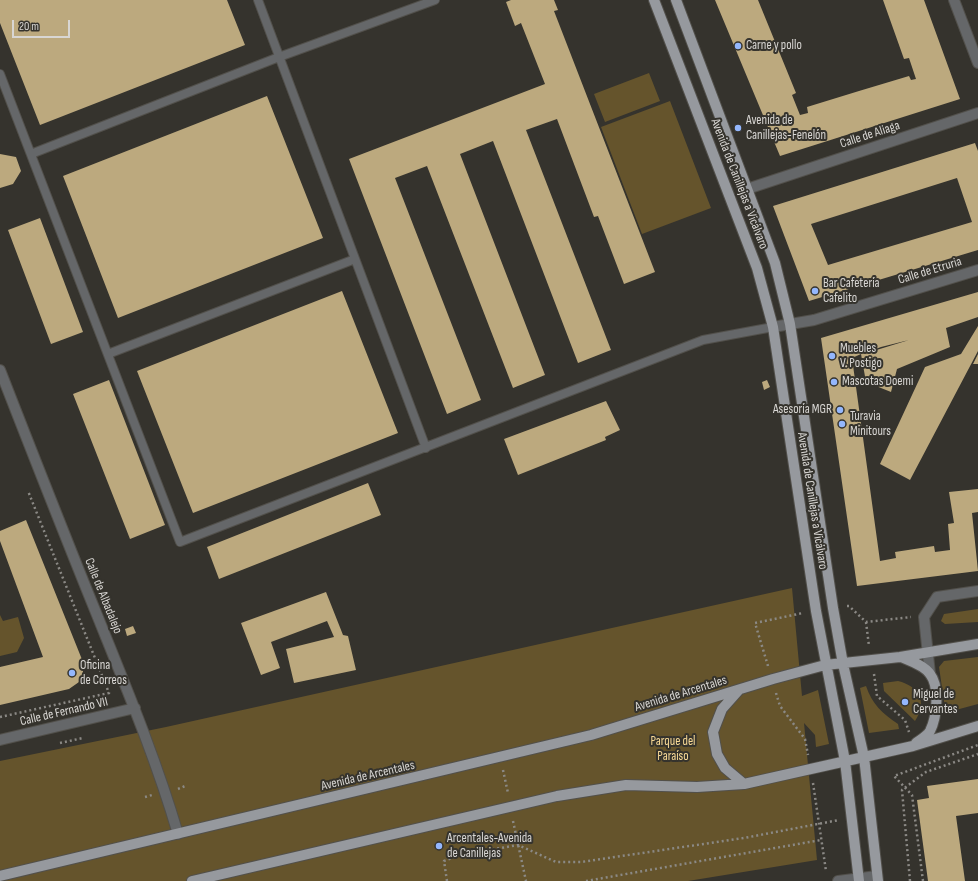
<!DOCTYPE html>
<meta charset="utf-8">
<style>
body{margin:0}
#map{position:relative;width:978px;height:881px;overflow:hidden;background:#35332d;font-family:"Sofia Sans Condensed",sans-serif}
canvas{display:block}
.scale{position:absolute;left:12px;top:20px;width:58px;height:18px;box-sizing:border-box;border:2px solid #d8d6d3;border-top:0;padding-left:5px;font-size:12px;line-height:14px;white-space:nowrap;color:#d8d6d3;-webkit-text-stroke:3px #35332d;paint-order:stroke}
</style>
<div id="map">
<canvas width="978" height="881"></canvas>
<div class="scale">20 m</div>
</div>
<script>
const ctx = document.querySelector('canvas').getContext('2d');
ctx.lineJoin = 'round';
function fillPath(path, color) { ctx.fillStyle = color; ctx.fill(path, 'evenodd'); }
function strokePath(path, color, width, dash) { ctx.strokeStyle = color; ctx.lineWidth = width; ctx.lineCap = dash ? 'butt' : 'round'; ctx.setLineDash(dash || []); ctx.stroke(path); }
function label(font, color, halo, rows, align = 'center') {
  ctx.font = font + ' "Sofia Sans Condensed",sans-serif'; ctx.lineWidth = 4; ctx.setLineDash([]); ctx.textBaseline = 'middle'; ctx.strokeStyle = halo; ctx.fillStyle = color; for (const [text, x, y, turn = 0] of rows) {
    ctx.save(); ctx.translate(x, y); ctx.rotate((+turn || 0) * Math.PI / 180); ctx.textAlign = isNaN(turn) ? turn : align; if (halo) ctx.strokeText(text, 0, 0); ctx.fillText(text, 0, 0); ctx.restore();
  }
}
fillPath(new Path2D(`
 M 649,73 L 660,101 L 605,122 L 594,94 Z
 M 670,101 L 711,208 L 642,234 L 601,127 Z
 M 792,588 L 802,696 L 818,690 L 829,744 L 816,747 L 815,735 L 804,723 L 817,860 L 688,881 L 0,881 L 0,761 L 166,727 Z
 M 978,609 L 978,622 L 945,624 L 941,621 L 944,614 Z
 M 0,615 L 3,621 L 18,617 L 24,638 L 17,652 L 0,656 Z
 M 978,657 L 978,704 L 952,711 L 945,708 L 939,667 L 944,661 Z
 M 898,681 C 919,686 928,702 915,721 L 884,691 L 883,683 Z
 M 866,686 C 872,704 882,713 898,724 L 899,729 L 869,733 L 860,688 Z`), '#65542c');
fillPath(new Path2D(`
 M 0,0 L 227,0 L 245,45 L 40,125 L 0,23 Z
 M 511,0 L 554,0 L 558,10 L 554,11 L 655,272 L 624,284 L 598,216 L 594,217 L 557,119 L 526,130 L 611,350 L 578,363 L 493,141 L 460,154 L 545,375 L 513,388 L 427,166 L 395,178 L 481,400 L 447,414 L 349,159 L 545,84 L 521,23 L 515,26 L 506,2 Z
 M 715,0 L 758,0 L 796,93 L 792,95 L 800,115 L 808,113 L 807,107 L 859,91 L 909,76 L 911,80 L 916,79 L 909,58 L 904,59 L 883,0 L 924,0 L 960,99 L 780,156 Z
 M 267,96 L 323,238 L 118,318 L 63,176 Z
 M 975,143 L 978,151 L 978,250 L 809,301 L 773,206 ZM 957,178 L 972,222 L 828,265 L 811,224 Z
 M 0,154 L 16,157 L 21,171 L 13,184 L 0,188 Z
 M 40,218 L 83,332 L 51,344 L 8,230 Z
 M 342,291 L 398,433 L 193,513 L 137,371 Z
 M 978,292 L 978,317 L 946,328 L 950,347 L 897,369 L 891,392 L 866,382 L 861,354 L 852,358 L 880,561 L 896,558 L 895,552 L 934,546 L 935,552 L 950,550 L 948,524 L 954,523 L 949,492 L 978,489 L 978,512 L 972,513 L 978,571 L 857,586 L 821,338 ZM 909,340 L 870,352 L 870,351 L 881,347 Z
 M 978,326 L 978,351 L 910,480 L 880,464 L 925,367 L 961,354 Z
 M 978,354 L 978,364 L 973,364 Z
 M 109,380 L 165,525 L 130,539 L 73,394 Z
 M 767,380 L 770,387 L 764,390 L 762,382 Z
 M 606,401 L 620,430 L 605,437 L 606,440 L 518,475 L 504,439 Z
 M 368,483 L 381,515 L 219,579 L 207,547 Z
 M 26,520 L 83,662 L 83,675 L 79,682 L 69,689 L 0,705 L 0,667 L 43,657 L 0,541 L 0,531 Z
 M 326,592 L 343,635 L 348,636 L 356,670 L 294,683 L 286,649 L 334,637 L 327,621 L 271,642 L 280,668 L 261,675 L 241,623 Z
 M 133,626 L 136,633 L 127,636 L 125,629 Z
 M 978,779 L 978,813 L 956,816 L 965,881 L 928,881 L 917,800 L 929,798 L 927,786 Z`), '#bca97e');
const service = new Path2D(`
 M 258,0 L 426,448
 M 0,74 L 180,542 L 703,340 L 773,327
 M 31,154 L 279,57 L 435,0
 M 108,354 L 355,259`);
const minor = new Path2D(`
 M 954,0 L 978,63
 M 747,189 L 978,113
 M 773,327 L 814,320 L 978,270
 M 0,370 C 32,452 64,534 97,615 C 126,687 156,759 178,834
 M 930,674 L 924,617 L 937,597 L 978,591
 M 0,740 L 135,708
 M 838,881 L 877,876`);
const primary = new Path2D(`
 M 654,0 L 757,268 L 773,327 L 816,611 L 845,761 L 859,881
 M 676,0 L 775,263 L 790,324 L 833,608 L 843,664 L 864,757 L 878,881
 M 901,657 C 910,661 924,665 930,674 C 940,687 937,717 930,731 C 927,736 920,740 916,743
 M 738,691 L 722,709 L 713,732 L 717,754 L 725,768 L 744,784
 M 0,876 L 591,735 L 773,679 L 825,665 L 900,657 L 978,644
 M 192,881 L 557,796 L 626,785 L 697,787 L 744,784 L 913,746 L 978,726`);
strokePath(service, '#52504b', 10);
strokePath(minor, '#52504b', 12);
strokePath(primary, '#52504b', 12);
strokePath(new Path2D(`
 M 847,606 L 849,606 L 866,622 L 911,617
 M 866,622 L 869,646
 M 768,666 L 755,623 L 803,613
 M 874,674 L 877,696 L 905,720 L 909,732
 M 776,693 L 780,706 L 805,739 L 808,755
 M 0,717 L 109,693 L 28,491
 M 60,743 L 83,738
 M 503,770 L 508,793
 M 813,783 L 826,871
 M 178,789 L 185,786
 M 145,797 L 152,795
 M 513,821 L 526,881
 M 447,881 L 444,861 L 460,855 L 518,845 L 556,862 L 581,862 L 744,838 L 839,820
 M 586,881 L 821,840
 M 910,881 L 902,790 L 926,772 L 978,754
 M 923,881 L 912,795 L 894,776 L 978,745`), '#8b8985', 2.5, [2, 3]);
strokePath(service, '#656769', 8);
strokePath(minor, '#656769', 10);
strokePath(primary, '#96999e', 10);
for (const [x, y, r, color] of [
 [738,46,4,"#94b7fd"],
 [738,128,4,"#94b7fd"],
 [815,291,4,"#94b7fd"],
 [832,356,4,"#94b7fd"],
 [834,382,4,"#94b7fd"],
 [840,410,4,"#94b7fd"],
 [842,424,4,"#94b7fd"],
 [72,673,4,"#94b7fd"],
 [905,702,4,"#94b7fd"],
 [439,846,4,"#94b7fd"]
]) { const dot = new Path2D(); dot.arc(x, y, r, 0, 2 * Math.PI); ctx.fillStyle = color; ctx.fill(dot); strokePath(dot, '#35332d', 1.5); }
label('13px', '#d8d6d3', '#35332d', [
 ["Carne y pollo",746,46],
 ["Avenida de",746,121],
 ["Canillejas-Fenelón",746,136],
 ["Bar Cafetería",823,284],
 ["Cafelito",823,299],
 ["Muebles",840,349],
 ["V. Postigo",840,364],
 ["Mascotas Doemi",842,382],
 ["Asesoría MGR",832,410,"right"],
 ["Turavia",850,417],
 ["Minitours",850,432],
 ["Oficina",80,666],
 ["de Correos",80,681],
 ["Miguel de",913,695],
 ["Cervantes",913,710],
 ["Arcentales-Avenida",447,839],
 ["de Canillejas",447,854]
], 'left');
label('13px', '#d8d6d3', '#35332d', [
 ["Calle de Aliaga",870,135,-18],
 ["Avenida de Canillejas a Vicálvaro",739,184,69],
 ["Calle de Etruria",930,271,-17],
 ["Avenida de Canillejas a Vicálvaro",812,501,81],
 ["Calle de Albadalejo",103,596,68],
 ["Avenida de Arcentales",681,694,-17],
 ["Calle de Fernando VII",64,712,-13],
 ["Avenida de Arcentales",368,776,-13]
]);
label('13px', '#f9da96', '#35332d', [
 ["Parque del",673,742],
 ["Paraíso",673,757]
]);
</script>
